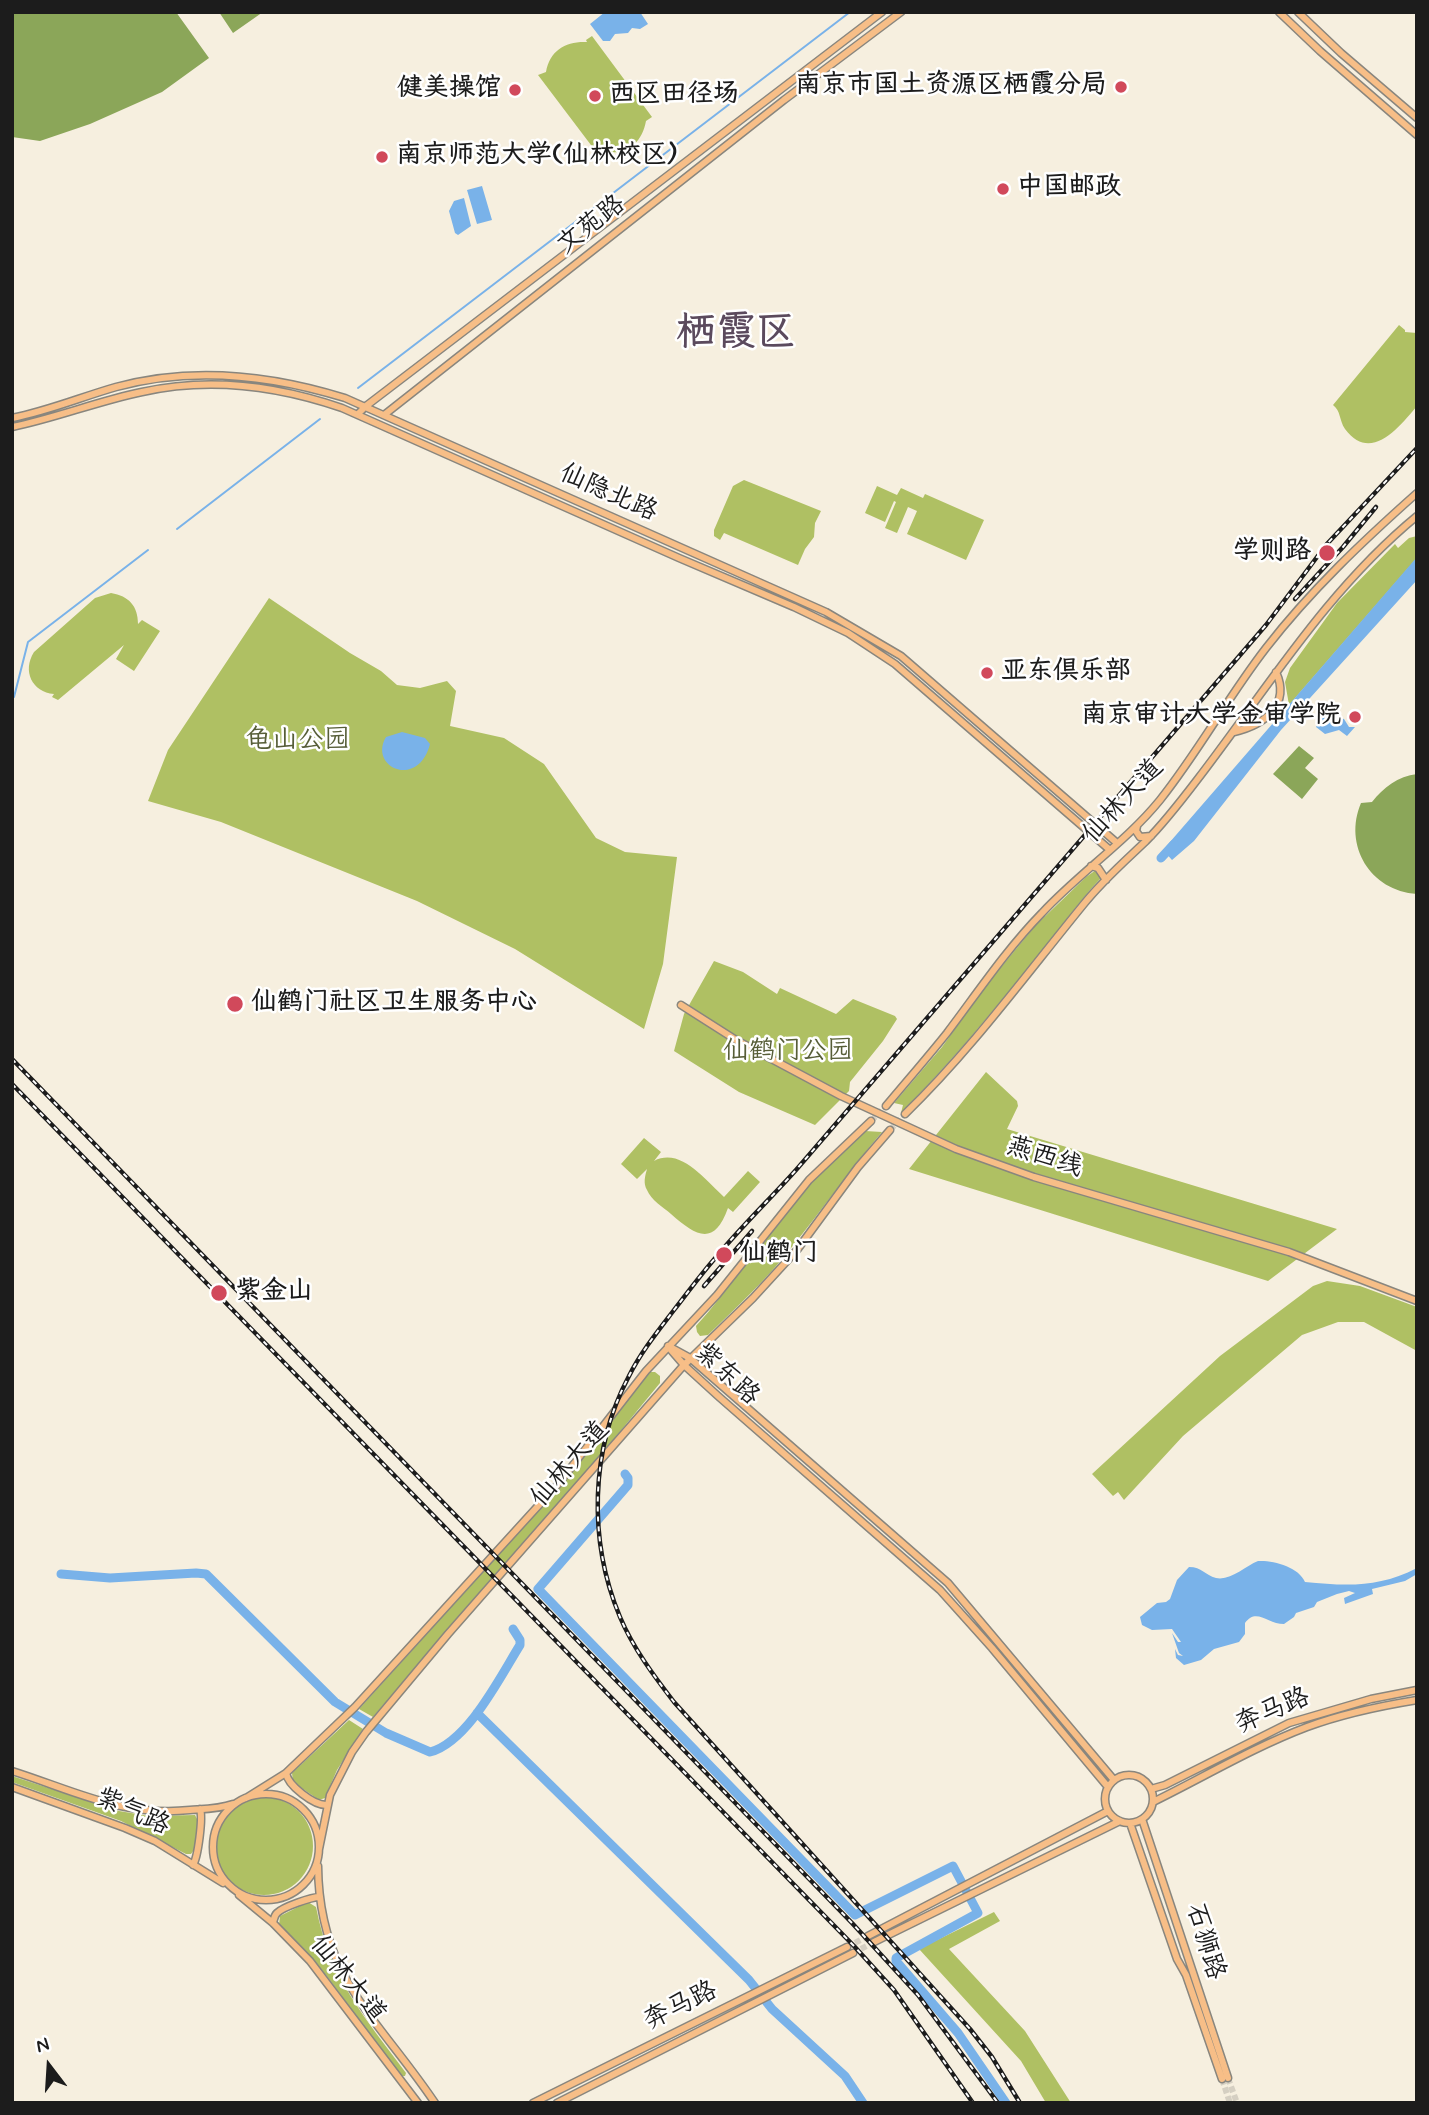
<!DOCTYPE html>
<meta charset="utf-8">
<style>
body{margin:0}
#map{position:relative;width:1429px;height:2115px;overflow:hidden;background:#f6efdf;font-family:Mynerve,sans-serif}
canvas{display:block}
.frame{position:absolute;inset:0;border:14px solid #1c1c1c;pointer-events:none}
.north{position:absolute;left:14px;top:2031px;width:70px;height:70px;-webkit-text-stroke:5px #fff;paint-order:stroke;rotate:343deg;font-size:19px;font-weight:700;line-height:28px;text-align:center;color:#1c1c1c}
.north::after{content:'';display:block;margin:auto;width:24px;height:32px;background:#1c1c1c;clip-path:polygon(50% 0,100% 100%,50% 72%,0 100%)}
</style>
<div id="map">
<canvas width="1429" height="2115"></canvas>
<div class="frame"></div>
<div class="north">N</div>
</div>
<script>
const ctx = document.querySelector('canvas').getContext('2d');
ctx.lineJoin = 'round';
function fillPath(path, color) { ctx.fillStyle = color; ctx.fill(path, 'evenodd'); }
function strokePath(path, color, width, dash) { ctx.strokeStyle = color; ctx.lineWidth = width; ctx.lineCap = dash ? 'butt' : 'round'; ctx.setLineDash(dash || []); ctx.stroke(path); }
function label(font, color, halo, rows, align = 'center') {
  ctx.font = font + ' Mynerve,"LXGW WenKai TC",sans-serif'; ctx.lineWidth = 5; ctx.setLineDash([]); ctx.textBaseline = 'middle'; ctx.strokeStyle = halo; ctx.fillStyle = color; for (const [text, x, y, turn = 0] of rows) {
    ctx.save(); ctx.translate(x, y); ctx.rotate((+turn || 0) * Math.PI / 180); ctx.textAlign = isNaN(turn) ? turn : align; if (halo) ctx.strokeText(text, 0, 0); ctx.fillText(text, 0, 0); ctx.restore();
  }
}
fillPath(new Path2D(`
 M 592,36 L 652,117 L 646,121 C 642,143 627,155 605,152 L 600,157 L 538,75 L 546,72 C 550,50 566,41 587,42 L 586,40 Z
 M 1399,325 L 1405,330 L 1405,332 L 1417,333 L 1417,406 C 1400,426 1371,464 1345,429 C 1339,420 1341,411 1333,405 Z
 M 744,480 L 821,511 L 815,523 L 814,537 L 805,549 L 798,565 L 724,533 L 720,540 L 714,536 L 714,530 L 733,486 Z
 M 877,486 L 897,495 L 901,488 L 923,498 L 925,494 L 984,520 L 966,560 L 907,534 L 917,511 L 908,507 L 897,533 L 885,528 L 896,502 L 894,501 L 885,522 L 865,513 Z
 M 1417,536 L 1417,558 L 1289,705 L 1285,682 L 1290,668 L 1337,603 L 1395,544 L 1398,548 L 1409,538 Z
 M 111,593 C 129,596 138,606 138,624 L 142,620 L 160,631 L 134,671 L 116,659 L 124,645 L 58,700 L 52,697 L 54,694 C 32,692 22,671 34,652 L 95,598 Z
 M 269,598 L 350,653 L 381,671 L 397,685 L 420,688 L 447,681 L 456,691 L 450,726 L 504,738 L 544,764 L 596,838 L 625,852 L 677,857 L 663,964 L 644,1029 L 515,949 L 417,901 L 221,822 L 148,801 L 168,750 Z
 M 1096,870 L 1101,878 C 1077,903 1058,932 1036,958 C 993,1012 949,1064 901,1113 L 903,1105 L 894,1103 L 942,1047 L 988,983 L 1035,926 L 1086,877 Z
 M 714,961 L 743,972 L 777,994 L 780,988 L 836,1014 L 853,999 L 895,1016 L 897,1019 L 883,1041 L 850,1082 L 849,1091 L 815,1125 L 739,1092 L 674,1051 L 684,1014 Z
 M 986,1072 L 1017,1101 L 1018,1106 L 1007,1129 L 1337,1229 L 1268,1281 L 909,1169 Z
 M 865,1131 L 882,1132 C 850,1170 822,1210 791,1248 C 766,1280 737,1307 708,1335 L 700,1336 L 697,1332 L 696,1326 C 728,1291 753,1252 782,1215 C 807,1185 836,1157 865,1131 Z
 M 644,1138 L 661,1152 L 654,1161 C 681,1147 705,1180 724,1197 L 748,1171 L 760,1182 L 733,1212 L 728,1208 C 714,1247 696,1236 671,1214 C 663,1207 651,1200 647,1190 C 643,1183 645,1176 647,1169 L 637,1179 L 621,1164 Z
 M 1327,1281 L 1360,1286 L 1417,1307 L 1417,1351 L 1364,1322 L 1338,1322 L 1302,1335 L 1183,1436 L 1124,1500 L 1118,1492 L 1113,1496 L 1092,1474 L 1220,1356 L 1313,1286 Z
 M 649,1372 L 655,1372 L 660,1376 L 660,1383 L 577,1484 L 499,1570 L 373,1717 L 359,1709 L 545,1503 L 604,1431 L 626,1399 Z
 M 349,1720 L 363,1729 L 337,1770 L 325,1798 L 319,1800 L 293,1782 L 292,1773 Z
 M 12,1776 L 119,1811 L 149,1816 L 195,1815 L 199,1823 L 194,1850 L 191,1854 L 186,1854 L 121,1821 L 12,1782 Z
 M215 1846a49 49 0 1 1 98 0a49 49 0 1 1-98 0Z
 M 308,1902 L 316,1907 C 330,1979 364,2016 406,2073 L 405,2076 L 401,2076 L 326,1975 L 279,1925 L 280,1916 Z
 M 994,1912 L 1000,1921 L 949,1949 L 1025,2031 L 1071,2103 L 1046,2103 L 1021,2061 L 919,1949 Z`), '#afc063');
fillPath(new Path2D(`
 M 12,12 L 176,12 L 209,58 L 162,92 L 90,124 L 40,141 L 12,137 Z
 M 219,12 L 263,12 L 233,33 Z
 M 1299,746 L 1314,758 L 1305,768 L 1318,779 L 1302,799 L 1273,774 Z
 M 1417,774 L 1417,894 C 1370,891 1343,845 1361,803 L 1372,802 C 1383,788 1398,776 1417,774 Z`), '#8ba659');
fillPath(new Path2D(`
 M 605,12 L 640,12 L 648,24 L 640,29 L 632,28 L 628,33 L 615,34 L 610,41 L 603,41 L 590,24 Z
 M 482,186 L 492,220 L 477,224 L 467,190 Z
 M 464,198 L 471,226 L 458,235 L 455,233 L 449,211 L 454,201 Z
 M 1417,557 L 1417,580 L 1281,730 L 1194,841 L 1172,860 L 1163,850 Z
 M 1327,711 L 1333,716 L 1344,719 L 1349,727 L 1355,727 L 1347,736 L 1339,730 L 1325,734 L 1316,727 Z
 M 402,732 L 425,738 L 430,744 C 418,790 368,767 386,737 Z
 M 1258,1561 C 1273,1560 1299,1567 1305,1582 C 1347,1586 1378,1588 1417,1568 L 1417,1574 L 1405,1581 L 1372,1589 L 1373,1594 L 1345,1604 L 1344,1598 L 1355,1593 L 1349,1591 L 1337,1594 L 1317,1602 L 1314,1607 L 1296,1613 L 1294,1617 L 1284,1624 C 1268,1624 1256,1607 1245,1623 L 1245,1634 L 1239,1642 L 1214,1649 L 1201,1660 L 1184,1665 L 1176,1658 L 1175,1649 L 1178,1655 L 1183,1656 L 1179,1653 L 1172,1633 L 1178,1642 L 1181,1642 L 1172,1629 L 1152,1630 L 1142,1625 L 1140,1617 L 1157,1603 L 1166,1602 L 1170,1599 L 1177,1580 L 1189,1567 C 1202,1567 1205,1575 1216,1578 C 1231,1581 1245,1566 1258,1561 Z`), '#79b2e9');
strokePath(new Path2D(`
 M 358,388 L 850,12
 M 177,529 L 320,419
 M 14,697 L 28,642 L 148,550`), '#79b2e9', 2);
strokePath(new Path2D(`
 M 1161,858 L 1174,844
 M 625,1474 L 628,1478 L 628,1485 L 538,1589 L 855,1915 L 953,1866 L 978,1913 L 896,1958 L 896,1961 L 958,2033 L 1006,2103
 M 61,1574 L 110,1578 L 196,1573 L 206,1574 L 335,1702 L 386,1733 L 430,1752 C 468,1742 500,1677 520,1645 L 520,1640 L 513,1629
 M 477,1713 L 749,1980 L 772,2009 L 845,2076 L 863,2103`), '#79b2e9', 9);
strokePath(new Path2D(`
 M 871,1121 L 886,1106
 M 890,1130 L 905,1114
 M 847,1947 L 868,1936
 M 853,1953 L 874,1942
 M 1228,2078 L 1237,2103
 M 1222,2079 L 1230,2103`), '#d5cfc2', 6, [6, 3]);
const major = new Path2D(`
 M 1279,12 L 1320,51 L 1417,135
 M 1298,12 L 1341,53 L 1417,118
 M 358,414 L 366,406 L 882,12
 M 384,415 L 784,100 L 901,12
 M 12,418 C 48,411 81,397 116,387 C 192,366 271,375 345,398 L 826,612 L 901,656 L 1117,843
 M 12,427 C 56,418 98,401 142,392 C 209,377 278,386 342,408 L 679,558 L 794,607 L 848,633 L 895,664 L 1110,850
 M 1234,732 C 1264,725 1291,705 1276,672
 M 1137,826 L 1136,831 L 1140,837 L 1151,836
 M 1091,866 L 1098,868 L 1106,880
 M 681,1005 L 736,1040 L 841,1096 L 956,1149 L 1034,1177 L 1289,1252 L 1417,1301
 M 886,1106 C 906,1082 927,1058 947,1033 C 978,992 1006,950 1042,913 C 1079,873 1126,842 1160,800 C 1199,751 1228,697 1266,648 C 1311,590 1363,541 1417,493
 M 905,1114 C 971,1050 1025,976 1083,905 C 1102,881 1125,861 1146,841 C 1165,822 1181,801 1197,780 C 1267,689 1327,590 1417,516
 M 668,1346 L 690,1358 L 948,1583 L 1114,1780
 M 671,1350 L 684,1365 L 718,1396 L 940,1590 L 992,1648 L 1108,1787
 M 12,1771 C 75,1791 122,1817 190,1810 C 205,1809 219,1809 233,1804
 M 286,1773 C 288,1786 314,1805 326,1805
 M1105 1799a24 24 0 1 1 48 0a24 24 0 1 1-48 0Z
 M 12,1787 L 125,1828 L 155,1841 L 223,1883
 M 1151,1789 L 1165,1785 L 1289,1723 L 1371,1699 L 1417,1690
 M213 1847a53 53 0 1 1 106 0a53 53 0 1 1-106 0Z
 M 246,1798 L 286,1773 L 355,1707 L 559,1483 L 646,1371 L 717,1295 L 809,1180 L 871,1121
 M 1153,1802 C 1204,1777 1254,1747 1307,1727 C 1342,1714 1380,1706 1417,1700
 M 1142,1819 L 1228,2078
 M 1130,1823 L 1177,1959 L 1186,1975 L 1222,2079
 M 319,1849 L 330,1795 L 352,1752 L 366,1732 L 448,1634 L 684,1365 L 753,1298 L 797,1250 L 858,1167 L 890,1130
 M 193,1865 C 198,1857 203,1818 200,1809
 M 318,1866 C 319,1978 378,2018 435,2103
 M 239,1895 L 273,1923 L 310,1961 L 418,2103
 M 273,1923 C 274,1919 274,1916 277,1913 C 283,1907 311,1897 320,1897
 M 868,1936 L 1108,1811
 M 874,1942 L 1120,1821
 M 533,2103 L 847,1947
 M 557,2103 L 853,1953`);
strokePath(major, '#89867e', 9);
strokePath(major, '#f7be87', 6);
const rail = new Path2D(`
 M 1295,599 L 1343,547 L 1376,507
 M 12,1059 L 852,1923 L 918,1995 L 998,2103
 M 12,1084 L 854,1946 L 894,1990 L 973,2103
 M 704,1286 L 752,1231
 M 1020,2103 L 992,2057 L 970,2029 L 674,1702 C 654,1676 633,1648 620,1617 C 588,1541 590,1449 629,1376 C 641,1352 658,1331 674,1310 C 688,1292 702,1273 717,1256 C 742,1226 770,1199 796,1170 L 1266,625 L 1326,545 L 1417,448`);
strokePath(rail, '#1c1c1c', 4.5);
strokePath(rail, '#fff', 2, [5]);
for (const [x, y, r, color] of [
 [1121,87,7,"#d1495b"],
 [515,90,7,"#d1495b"],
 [595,96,7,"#d1495b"],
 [382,157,7,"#d1495b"],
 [1003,189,7,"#d1495b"],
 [1327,553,9,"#d1495b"],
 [987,673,7,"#d1495b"],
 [1355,717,7,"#d1495b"],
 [235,1004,9,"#d1495b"],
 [724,1255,9,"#d1495b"],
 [219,1293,9,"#d1495b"]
]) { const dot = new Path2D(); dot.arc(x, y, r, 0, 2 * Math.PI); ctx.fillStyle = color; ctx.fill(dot); strokePath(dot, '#fff', 2.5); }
label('bold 26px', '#1c1c1c', '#fff', [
 ["南京市国土资源区栖霞分局",1107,87,"right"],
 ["健美操馆",501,90,"right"],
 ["西区田径场",609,96],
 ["南京师范大学(仙林校区)",396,157],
 ["中国邮政",1017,189],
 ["学则路",1311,553,"right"],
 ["亚东俱乐部",1001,673],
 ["南京审计大学金审学院",1341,717,"right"],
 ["仙鹤门社区卫生服务中心",251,1004],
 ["仙鹤门",740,1255],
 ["紫金山",235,1293]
], 'left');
label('26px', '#1c1c1c', '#fff', [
 ["文苑路",592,226,-38],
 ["仙隐北路",608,494,24],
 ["仙林大道",1124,802,-47],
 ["燕西线",1044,1158,18],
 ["紫东路",726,1375,43],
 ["仙林大道",571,1465,-49],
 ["奔马路",1273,1712,-23],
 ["紫气路",132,1813,24],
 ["石狮路",1204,1942,73],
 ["仙林大道",347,1980,51],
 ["奔马路",681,2007,-26]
]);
label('26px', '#575e38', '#fff', [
 ["龟山公园",298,742],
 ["仙鹤门公园",788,1053]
]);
label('bold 40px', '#5b4a5d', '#fff', [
 ["栖霞区",736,336]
]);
</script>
